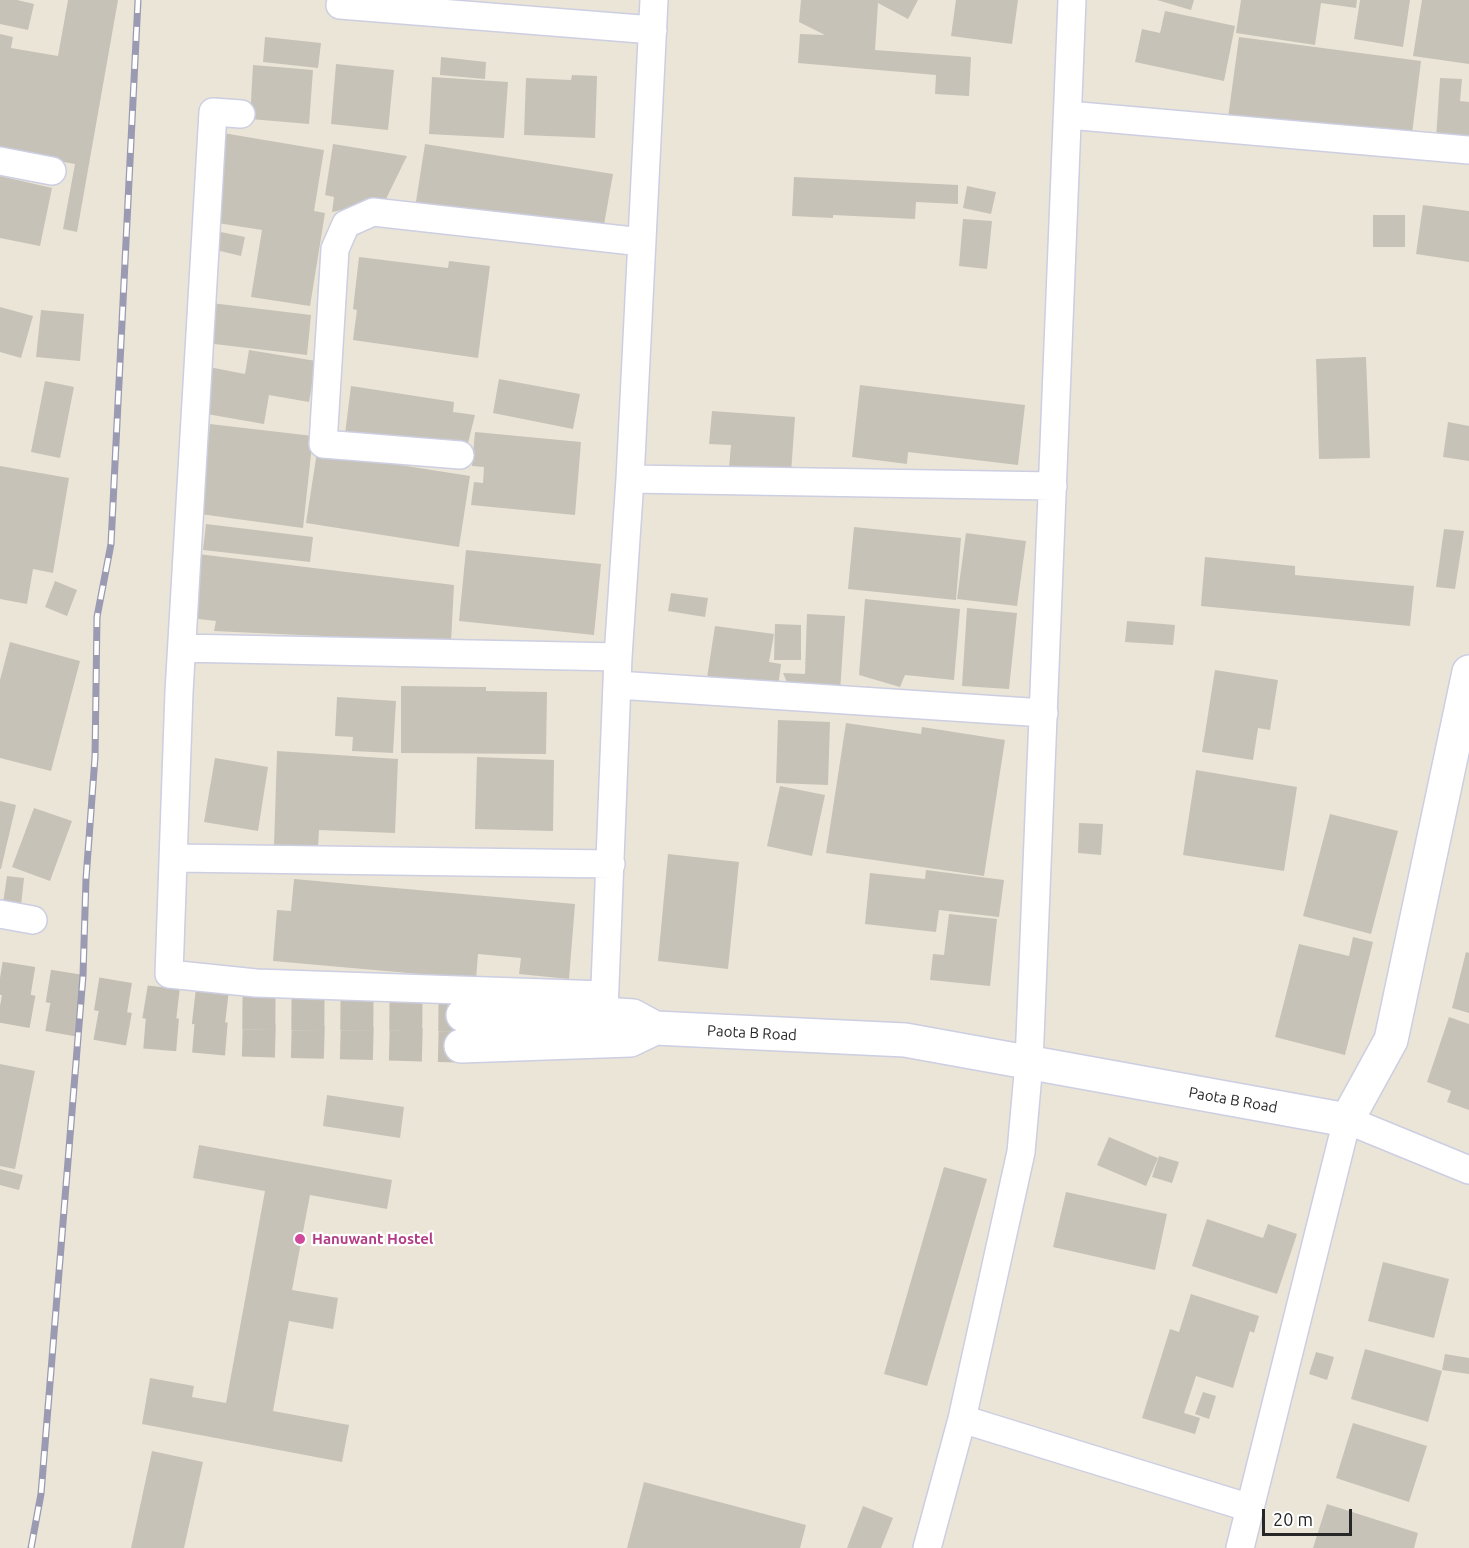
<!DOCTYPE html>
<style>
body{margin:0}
#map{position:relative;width:1469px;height:1548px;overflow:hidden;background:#ebe5d7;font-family:Ubuntu,sans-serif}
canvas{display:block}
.scale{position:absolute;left:1262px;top:1509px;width:90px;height:27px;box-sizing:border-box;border:3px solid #272727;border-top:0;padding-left:8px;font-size:18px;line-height:21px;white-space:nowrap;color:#272727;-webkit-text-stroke:4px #fff;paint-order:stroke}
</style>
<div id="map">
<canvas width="1469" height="1548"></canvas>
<div class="scale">20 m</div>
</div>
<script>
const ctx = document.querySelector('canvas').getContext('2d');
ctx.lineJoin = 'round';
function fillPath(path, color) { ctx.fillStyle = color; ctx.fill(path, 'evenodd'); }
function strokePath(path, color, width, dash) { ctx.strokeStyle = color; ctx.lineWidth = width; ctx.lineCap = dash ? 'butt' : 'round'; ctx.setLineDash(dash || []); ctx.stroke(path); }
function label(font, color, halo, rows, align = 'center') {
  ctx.font = font + ' Ubuntu,sans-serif'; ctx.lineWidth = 4.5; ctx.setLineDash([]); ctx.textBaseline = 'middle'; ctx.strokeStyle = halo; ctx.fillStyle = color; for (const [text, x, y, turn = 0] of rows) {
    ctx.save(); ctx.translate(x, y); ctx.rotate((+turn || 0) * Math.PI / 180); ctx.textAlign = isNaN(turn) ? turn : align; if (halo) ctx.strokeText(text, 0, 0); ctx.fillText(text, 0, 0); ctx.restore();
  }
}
fillPath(new Path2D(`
 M 0,0 L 17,0 L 34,4 L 28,30 L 0,24 Z
 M 68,0 L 118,0 L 77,232 L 63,229 L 75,164 L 0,151 L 0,34 L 13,37 L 11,48 L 58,56 Z
 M 801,0 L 918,0 L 908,19 L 878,3 L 875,50 L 971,57 L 969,96 L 935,94 L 936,75 L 798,63 L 800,34 L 825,35 L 799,22 Z
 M 956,0 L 1018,0 L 1012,44 L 951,36 Z
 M 1157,0 L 1194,0 L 1191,10 Z
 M 1241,0 L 1357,0 L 1356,8 L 1321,3 L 1315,45 L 1236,33 Z
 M 1360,0 L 1410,0 L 1403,47 L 1354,39 Z
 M 1422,0 L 1469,0 L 1469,64 L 1413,56 Z
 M 1165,11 L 1235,26 L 1224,81 L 1135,62 L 1142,29 L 1160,33 Z
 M 265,37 L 321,43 L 318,68 L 263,62 Z
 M 1239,37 L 1421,61 L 1411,142 L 1228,118 Z
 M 441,57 L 486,62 L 485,79 L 440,75 Z
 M 336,64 L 394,70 L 388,130 L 331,124 Z
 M 253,65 L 313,70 L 309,124 L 250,119 Z
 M 572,75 L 597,76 L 595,138 L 524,135 L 526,78 L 571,80 Z
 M 432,77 L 508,82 L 504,138 L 429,134 Z
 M 1440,78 L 1462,79 L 1460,101 L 1469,102 L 1469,140 L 1436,139 Z
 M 223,133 L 324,150 L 314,211 L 325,213 L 310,306 L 251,297 L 262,230 L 211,222 Z
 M 333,144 L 407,156 L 385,201 L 332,212 L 334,197 L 325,195 Z
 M 425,144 L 613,174 L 602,236 L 415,208 Z
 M 0,176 L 52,188 L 40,246 L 0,238 Z
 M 794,177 L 958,185 L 958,204 L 916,202 L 915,219 L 833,215 L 833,218 L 792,216 Z
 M 967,186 L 996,192 L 991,214 L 963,208 Z
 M 1423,205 L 1469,211 L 1469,262 L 1416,254 Z
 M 1373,215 L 1405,215 L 1405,247 L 1373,247 Z
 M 963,219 L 992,221 L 987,269 L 959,266 Z
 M 216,231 L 245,237 L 241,256 L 212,249 Z
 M 359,257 L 448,268 L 449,261 L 490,266 L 478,358 L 353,340 L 357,310 L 353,309 Z
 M 211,303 L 311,315 L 307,355 L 206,343 Z
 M 0,307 L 33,316 L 21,358 L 0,352 Z
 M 41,310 L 84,314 L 80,361 L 36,357 Z
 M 249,350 L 316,361 L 309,402 L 269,395 L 264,424 L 201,413 L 209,367 L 245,374 Z
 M 1366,357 L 1370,458 L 1319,459 L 1316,359 Z
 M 499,379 L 580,394 L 573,429 L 493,413 Z
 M 45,381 L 74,387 L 60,458 L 31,452 Z
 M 860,385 L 1025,405 L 1018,465 L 908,452 L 907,464 L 852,457 Z
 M 351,386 L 454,402 L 453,412 L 475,415 L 468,443 L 345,434 Z
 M 712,411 L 795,417 L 791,473 L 729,468 L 731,445 L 709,444 Z
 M 1448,422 L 1469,426 L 1469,461 L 1443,457 Z
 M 210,424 L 313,436 L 303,528 L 200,514 Z
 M 475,432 L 581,442 L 575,515 L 471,505 L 474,482 L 483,483 L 484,467 L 472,466 Z
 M 317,452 L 470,476 L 459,547 L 306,523 Z
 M 0,466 L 69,478 L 53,573 L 33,569 L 27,604 L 0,599 Z
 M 206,524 L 313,537 L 310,562 L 203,550 Z
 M 854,527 L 961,538 L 956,600 L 848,589 Z
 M 1444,529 L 1464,531 L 1455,589 L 1436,587 Z
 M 966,533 L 1026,541 L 1017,606 L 957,599 Z
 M 466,550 L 601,564 L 594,635 L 459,621 Z
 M 198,554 L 454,585 L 451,642 L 214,631 L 216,621 L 190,618 Z
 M 1205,557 L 1295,566 L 1295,575 L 1414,586 L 1410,626 L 1201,606 Z
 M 55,581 L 77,590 L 67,616 L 45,607 Z
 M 671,593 L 708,598 L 705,617 L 668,611 Z
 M 865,599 L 960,609 L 954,680 L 905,675 L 900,687 L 859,675 Z
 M 967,608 L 1017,613 L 1009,689 L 962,686 Z
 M 807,614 L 845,616 L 840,692 L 789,687 L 783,673 L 805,674 Z
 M 1127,621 L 1175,625 L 1173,645 L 1125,642 Z
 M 775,624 L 801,625 L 801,660 L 774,660 Z
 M 715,626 L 774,634 L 769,662 L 781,664 L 778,688 L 707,678 Z
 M 10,642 L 80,661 L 51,771 L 0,758 L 0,680 Z
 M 1215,670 L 1278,680 L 1270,730 L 1258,728 L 1253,760 L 1202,752 Z
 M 401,686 L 486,687 L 486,691 L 547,692 L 546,754 L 401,753 Z
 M 337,697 L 396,701 L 393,753 L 352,751 L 353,737 L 335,736 Z
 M 778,720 L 830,722 L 828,785 L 776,783 Z
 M 846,723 L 921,734 L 922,727 L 1005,740 L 984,876 L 826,853 Z
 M 277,751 L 398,759 L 395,833 L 319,830 L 318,847 L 274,846 Z
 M 477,757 L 554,760 L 553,831 L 475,829 Z
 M 215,758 L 268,767 L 258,831 L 204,822 Z
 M 1196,770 L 1297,787 L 1284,871 L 1183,855 Z
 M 780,786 L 825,795 L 812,856 L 767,846 Z
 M 0,801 L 16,805 L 1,869 L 0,869 Z
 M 34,808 L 72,821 L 50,881 L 12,867 Z
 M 1330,814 L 1398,831 L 1371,934 L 1303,916 Z
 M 1079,823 L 1103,824 L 1101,855 L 1078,853 Z
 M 668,854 L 739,862 L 728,969 L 658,961 Z
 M 926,870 L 1004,880 L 999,917 L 939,910 L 936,932 L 865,924 L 870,873 L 925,879 Z
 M 7,876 L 24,878 L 21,906 L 3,903 Z
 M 294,879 L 575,904 L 569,979 L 519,974 L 521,958 L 478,954 L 476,979 L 273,961 L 277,910 L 291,911 Z
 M 949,914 L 997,919 L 990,986 L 930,980 L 933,954 L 944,955 Z
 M 1353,937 L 1373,942 L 1345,1055 L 1275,1037 L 1299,944 L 1349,956 Z
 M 1466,952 L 1469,953 L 1469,1013 L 1452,1008 Z
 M 1449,1017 L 1469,1024 L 1469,1110 L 1447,1102 L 1451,1091 L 1427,1082 Z
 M 0,1064 L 35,1071 L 15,1169 L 0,1166 Z
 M 327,1095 L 404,1107 L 400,1138 L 323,1126 Z
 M 1109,1137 L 1158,1158 L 1146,1186 L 1097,1165 Z
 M 199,1145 L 392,1180 L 387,1209 L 310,1195 L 292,1290 L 338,1298 L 333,1329 L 289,1321 L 273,1411 L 349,1425 L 342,1462 L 142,1424 L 150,1378 L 194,1386 L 192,1397 L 226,1403 L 265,1191 L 193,1178 Z
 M 1159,1156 L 1179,1162 L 1172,1183 L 1152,1177 Z
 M 944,1167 L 987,1179 L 927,1386 L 884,1374 Z
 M 0,1169 L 23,1175 L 19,1190 L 0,1185 Z
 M 1066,1192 L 1167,1214 L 1155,1270 L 1053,1247 Z
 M 1207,1219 L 1263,1238 L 1268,1224 L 1297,1234 L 1277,1294 L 1192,1266 Z
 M 1383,1262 L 1449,1279 L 1434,1338 L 1368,1321 Z
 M 1191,1294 L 1259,1316 L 1254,1333 L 1250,1331 L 1233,1388 L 1196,1376 L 1184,1413 L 1200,1418 L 1195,1434 L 1142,1418 L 1170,1329 L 1179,1332 Z
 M 1365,1349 L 1442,1371 L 1428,1422 L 1351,1399 Z
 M 1316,1352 L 1334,1357 L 1327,1380 L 1309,1374 Z
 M 1445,1354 L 1469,1358 L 1469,1374 L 1442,1370 Z
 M 1203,1392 L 1216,1396 L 1209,1419 L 1195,1414 Z
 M 1353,1423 L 1427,1446 L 1409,1502 L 1336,1478 Z
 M 152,1451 L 203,1462 L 184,1548 L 131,1548 Z
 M 644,1482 L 806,1525 L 800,1548 L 627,1548 Z
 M 1327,1504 L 1418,1533 L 1414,1548 L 1313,1548 Z
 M 863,1506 L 893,1518 L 881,1548 L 847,1548 Z`), '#c6c2b7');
strokePath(new Path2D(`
 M 0,978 L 146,1002 L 241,1013 L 463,1015
 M 0,1006 L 144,1032 L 239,1040 L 461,1046`), '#c4bfb4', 33, [33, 16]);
const street = new Path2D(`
 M 340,5 L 653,30
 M 241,114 L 213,112 L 179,692 L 169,974 L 256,983 L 604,995
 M 1068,115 L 1469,150
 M 0,161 L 52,171
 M 460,455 L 323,444 L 335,249 L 346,224 L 373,212 L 642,242
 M 630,479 L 1053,486
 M 182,648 L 618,657
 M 617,685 L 1044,713
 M 174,858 L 611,864
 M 0,914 L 33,920
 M 604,1011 L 618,657 L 630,479 L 654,0
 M 962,1419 L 1250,1508
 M 927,1548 L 962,1419 L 1021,1152 L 1029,1063 L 1072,0
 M 1240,1548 L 1347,1120 L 1469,1170`);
const secondary = new Path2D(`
 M 463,1015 L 604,1014 L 633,1016 L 655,1028 L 905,1040 L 1347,1120 L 1391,1040 L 1469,672
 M 461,1046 L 630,1040 L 655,1028`);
strokePath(street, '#cccee2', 30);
strokePath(secondary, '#cccee2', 36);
strokePath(street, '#fff', 27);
strokePath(secondary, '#fff', 33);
const rail = new Path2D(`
 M 31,1548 L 41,1494 L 83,976 L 86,879 L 95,757 L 97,617 L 111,544 L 138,0`);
strokePath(rail, '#9a9ab3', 7);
strokePath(rail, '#fff', 4.5, [14]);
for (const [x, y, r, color] of [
 [300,1239,6,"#d1479c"]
]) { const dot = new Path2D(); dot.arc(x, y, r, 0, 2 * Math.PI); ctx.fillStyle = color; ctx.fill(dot); strokePath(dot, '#fff', 2); }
label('15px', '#272727', '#fff', [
 ["Paota B Road",752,1033,3],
 ["Paota B Road",1233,1100,10]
]);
label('bold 15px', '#b23c85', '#fff', [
 ["Hanuwant Hostel",312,1239]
], 'left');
</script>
